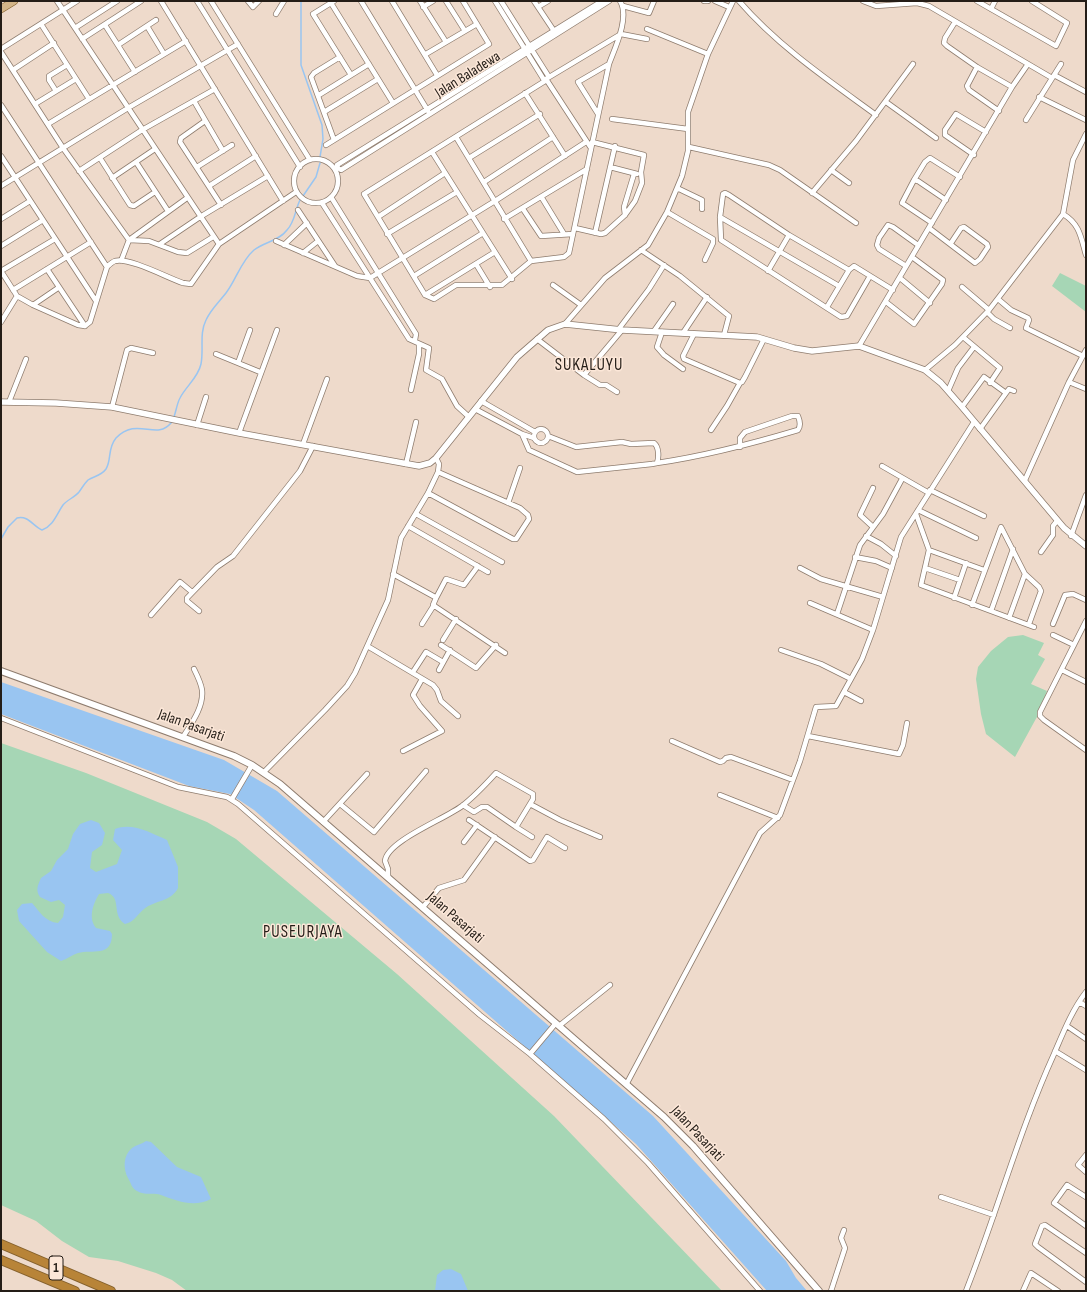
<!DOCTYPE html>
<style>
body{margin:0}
#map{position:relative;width:1087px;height:1292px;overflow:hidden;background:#eedacb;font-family:"Sofia Sans Condensed",sans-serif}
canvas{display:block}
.frame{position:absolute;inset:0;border:2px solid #241d17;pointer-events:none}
</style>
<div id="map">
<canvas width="1087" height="1292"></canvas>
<div class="frame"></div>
</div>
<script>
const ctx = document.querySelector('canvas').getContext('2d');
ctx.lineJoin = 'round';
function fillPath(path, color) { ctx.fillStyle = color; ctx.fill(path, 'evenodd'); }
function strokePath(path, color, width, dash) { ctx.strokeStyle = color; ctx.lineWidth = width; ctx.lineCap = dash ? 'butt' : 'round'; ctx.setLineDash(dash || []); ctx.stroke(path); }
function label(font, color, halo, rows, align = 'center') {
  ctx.font = font + ' "Sofia Sans Condensed",sans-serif'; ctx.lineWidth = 3; ctx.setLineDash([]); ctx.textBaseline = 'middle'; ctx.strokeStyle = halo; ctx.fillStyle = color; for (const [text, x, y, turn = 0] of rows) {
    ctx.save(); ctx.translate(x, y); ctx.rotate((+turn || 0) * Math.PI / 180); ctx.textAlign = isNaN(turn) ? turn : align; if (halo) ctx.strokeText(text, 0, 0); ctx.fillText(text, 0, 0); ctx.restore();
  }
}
fillPath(new Path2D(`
 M 1060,273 L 1086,286 L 1086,312 L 1052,286 Z
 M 1023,635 L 1044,643 L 1038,655 L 1045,659 L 1031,684 L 1047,691 L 1038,715 L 1015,757 L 986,734 L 981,714 L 976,679 L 978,667 L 991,651 L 1008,637 Z
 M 1,743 L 86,773 L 207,822 L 236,839 L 397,974 L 554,1116 L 722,1291 L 187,1291 L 172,1280 L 156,1273 L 118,1261 L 89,1257 L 62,1241 L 36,1221 L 1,1205 Z`), '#a6d6b5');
fillPath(new Path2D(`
 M 1,682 L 224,760 L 277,791 L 653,1116 L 786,1261 L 796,1278 L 807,1291 L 767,1291 L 636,1144 L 254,810 L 230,794 L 189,786 L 1,714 Z
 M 91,820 L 99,823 L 105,833 L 102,845 L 92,852 L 90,868 L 96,872 L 117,864 L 122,850 L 113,840 L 115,829 C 132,822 151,833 167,840 L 178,867 L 178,888 C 171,902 155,900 144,909 C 137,915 134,922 125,924 C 111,915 122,898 108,893 L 99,894 C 93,904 88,918 96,928 L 110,931 L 112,934 C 112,958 92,949 78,953 C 72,955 67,959 61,961 L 47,952 L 19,921 L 17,910 L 22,904 L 32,903 C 39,911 45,922 58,923 L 63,917 L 65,905 L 59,900 L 51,902 L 40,897 C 35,890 38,885 41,878 L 51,871 L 57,860 L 68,849 L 73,834 L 80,824 Z
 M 146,1141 L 151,1142 L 177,1167 L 201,1177 L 211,1199 C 194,1208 177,1201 161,1195 C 153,1192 145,1196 137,1191 C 132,1189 131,1183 128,1178 C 123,1169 123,1155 132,1148 C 136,1145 142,1144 146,1141 Z
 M 451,1269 L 461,1274 L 468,1291 L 435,1291 L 437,1275 L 443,1270 Z`), '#99c5f1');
strokePath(new Path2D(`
 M 301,1 L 301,65 L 322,125 L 323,139 L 320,157
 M 303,196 L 316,177 L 320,163
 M 1,539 L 8,527 L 17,518 C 28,515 33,526 42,530 C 54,525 56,515 63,505 C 67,500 75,497 79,492 C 82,488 84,484 88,480 C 94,476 101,476 106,469 C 112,459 107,449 116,438 C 137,416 156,441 171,423 C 176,416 176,405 180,398 C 186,386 198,378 201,364 C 204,349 199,334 206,320 C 211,309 219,302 226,293 C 236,280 241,261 254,250 C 264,242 279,241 287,230 C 295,222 295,210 300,200`), '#99c5f1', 1.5);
const minor = new Path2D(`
 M 57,1 L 219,244
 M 161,1 L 283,201
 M 197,1 L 300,167
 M 211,1 L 310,160
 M 248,1 L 253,7 L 259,1
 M 334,1 L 313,14 L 351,75
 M 361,1 L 428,111
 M 392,1 L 437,75
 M 420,1 L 446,42
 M 446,1 L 465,31
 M 495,1 L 544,80
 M 501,1 L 549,77
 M 534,1 L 554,31
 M 602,1 L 337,165 L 338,168 L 341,170 L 609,1
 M 620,1 C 630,17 615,48 609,64 L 569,253 L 564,257 L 531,261 L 502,285 L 456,285 L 434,299 L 425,295 L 364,194 L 545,81 L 546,79 L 621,34 L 647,39
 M 704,1 L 708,1
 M 715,1 L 729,7
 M 739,1 C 778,46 828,80 876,115
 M 863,1 L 876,6 L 917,3
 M 917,1 L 917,3 L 929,6 L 1052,78
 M 977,1 L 1056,46 L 1067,23 L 1032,1
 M 331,3 L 393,103
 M 623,6 L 649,13 L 654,1
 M 423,7 L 433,1
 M 538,7 L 548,1
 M 991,9 L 995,1
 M 276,14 L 284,1
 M 955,22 L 945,38 L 944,43 L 947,46 L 977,67 L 1012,87
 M 41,24 L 89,99
 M 105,25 L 135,72
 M 147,26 L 164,54
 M 75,28 L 117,1
 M 647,29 L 708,54
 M 82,39 L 141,1
 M 118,45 L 156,20
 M 1,49 L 77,1
 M 1,52 L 63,148 L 129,240
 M 426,54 L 477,24
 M 977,67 L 967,86 L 969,90 L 999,111
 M 13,70 L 54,43
 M 1054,75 L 1086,92
 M 546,79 L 591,148
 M 56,91 L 49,80 L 49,76 L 67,65
 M 525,93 L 565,156
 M 319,95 L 369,64
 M 1039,97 L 1086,120
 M 194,101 L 223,151
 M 886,102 L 936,138
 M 35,104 L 76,79
 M 1,105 L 107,267
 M 324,112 L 378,79
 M 598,114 L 578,82 L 609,64
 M 612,119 L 688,129
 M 1026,120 L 1061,64
 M 205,121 L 181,138 L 180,142 L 221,205
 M 48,124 L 186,41
 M 456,137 L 531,261
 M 334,140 L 311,77 L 314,73 L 340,57
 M 326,145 L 489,44 L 463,1
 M 689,147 L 769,165 L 780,170 L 856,223
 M 432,152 L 512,279
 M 974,155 L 945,135 L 945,130 L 956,114 L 986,132
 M 1,156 L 96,301
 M 100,158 L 130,205 L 134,206 L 155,192
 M 469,158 L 540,114
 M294 181a22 22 0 1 1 44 0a22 22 0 1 1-44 0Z
 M 136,162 L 168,211
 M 197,167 L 232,145
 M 610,167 L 637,174
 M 831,170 L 849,183
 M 79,171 L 142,130 L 215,89
 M 112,178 L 155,149
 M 914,180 L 925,162 L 930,158 L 960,177
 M 484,182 L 553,137
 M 1,186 L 128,108 L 238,44
 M 209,186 L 256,156
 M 677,188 L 702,200 L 702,209
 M 812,193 L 856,141 L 913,64
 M 331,197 L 416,334 L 415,340
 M 542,198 L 564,234
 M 322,203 L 409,339 L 429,348 L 426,370 L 442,379 L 457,406 L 469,417
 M 523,209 L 541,236 L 573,234
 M 298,210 L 335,266
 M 667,212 L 713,239 L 713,243 L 705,260
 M 1063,214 C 1080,224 1081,238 1086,255
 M 625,215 L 624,207 L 634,174
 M 378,217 L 445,173
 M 720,217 L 839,286
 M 1,219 L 30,201
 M 504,219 L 587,169
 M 932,223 L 902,203 L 914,180 L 918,181 L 946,200
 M 575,228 L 601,234 L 605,233 L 625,215 L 635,201 L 642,183 L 641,172 L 644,155 L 592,142
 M 929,228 L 975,263 L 980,259 L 988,247 L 987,244 L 964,227 L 961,228 L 951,243
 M 595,233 L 615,146
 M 387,234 L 457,192
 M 129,240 L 149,241 L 178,252 L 187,253 L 213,237
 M 276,241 L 357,276 L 370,278 L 495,201 L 586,142
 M 160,244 L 200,217 L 268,176
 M 284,245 L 307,223
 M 1,246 L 43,220
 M 641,250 L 680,276 L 729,316 L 724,335
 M 303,253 L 318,241
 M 121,261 L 129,240 L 187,198
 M 476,264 L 490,287
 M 906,266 L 879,249 L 877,245 L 879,238 L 888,225 L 893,227 L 918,245
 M 47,269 L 85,326
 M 849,270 L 789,235 L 729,195 L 725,193 L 723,194 L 720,217 L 721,240 L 841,317 L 847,316 L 870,276
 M 1,271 L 17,296 L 33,305 L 78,325 L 85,326
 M 1,271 L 55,239
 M 768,271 L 789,235
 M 414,276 L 483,233
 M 900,278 L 930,303
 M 553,285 L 581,305
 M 962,287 L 989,310
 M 13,290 L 91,242
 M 425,295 L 495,252
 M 998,299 L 1011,310 L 1028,318 L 1029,320 L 1026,328 L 1083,356
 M 886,302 L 914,324 L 942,284 L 943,280 L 912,257
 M 33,305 L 58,288
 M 827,307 L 849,270 L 854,266 L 893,290
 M 987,312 L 994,319 L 1010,328
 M 1,322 L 17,296
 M 565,324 L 605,278 L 648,245 L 667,212 L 682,176 L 688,151 L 688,112 L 708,54 L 733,1
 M 85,326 L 90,322 L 107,267 C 109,265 112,262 115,261 C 129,257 168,278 183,283 L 191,284 L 219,244 L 296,192
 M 618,330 L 649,289 L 664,265
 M 654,331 L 673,304
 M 662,332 L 657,347 L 664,355 L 683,369
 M 683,333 L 707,297
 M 694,334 L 683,356 L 684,359 L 740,383
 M 963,337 L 1000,368 L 990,383
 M 537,339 L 584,375 L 600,385 L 606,385 L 617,392
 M 859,346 L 1012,87 L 1028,64
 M 216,354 L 260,372
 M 238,363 L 250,330
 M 925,370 L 955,345 L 989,310 L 1063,214 L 1073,160 L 1086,134
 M 584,375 L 622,330
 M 1069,382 L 1086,389
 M 411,390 L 419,354 L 419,344
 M 948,391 L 958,368 L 974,347
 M 481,401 L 535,432
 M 9,402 L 26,359
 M 112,407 L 127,350 L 131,348 L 153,353
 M 962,407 L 984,377 L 1006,393 L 1009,389 L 1014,391
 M 475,409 L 522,434 L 534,438
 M 197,425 L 206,397
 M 980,429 L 1006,393
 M534 436a7 7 0 1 1 14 0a7 7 0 1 1-14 0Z
 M 711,430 L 727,406 L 740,383 L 742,382 L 745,377 L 764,339
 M 239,433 L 277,330
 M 522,434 L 529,450 L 577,472 L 652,464 L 657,463 C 659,457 659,447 654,443 L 631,444 L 622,442 L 576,447 L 548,436
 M 303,444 L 327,379
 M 657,463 C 705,456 751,444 798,430 C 801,426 800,421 798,416 L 792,416 L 745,432 L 740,438 L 740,447
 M 406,464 L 416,422
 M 882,466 L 929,493
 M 1025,480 L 1069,382 L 1086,350
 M 930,490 L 984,516
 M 428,493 L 513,539 L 516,539 L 529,519 L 528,515 L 520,508 L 438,472
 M 508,503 L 520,468
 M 918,510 L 976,538
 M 416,514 L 502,562
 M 916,514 L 929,550 L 921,585 L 1034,627
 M 408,526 L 488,572
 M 873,527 L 860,515 L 873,488
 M 866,536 L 881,544 L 896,556
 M 1071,536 L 1086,495
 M 929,550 L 984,570
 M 1041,552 L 1053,535 L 1053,526 L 1057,521
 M 855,557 L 876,561 L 892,568
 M 800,568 L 821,579 L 883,597
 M 925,568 L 960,580
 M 393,574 L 435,597 L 436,598 L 433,605 L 505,653
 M 1025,574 L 1039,587 L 1041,591 L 1029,624
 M 436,598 L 446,579 L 464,585 L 478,566
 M 954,598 L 966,563
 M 810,603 L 873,630
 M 972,605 L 1001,527 L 1025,574 L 1009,618
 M 199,611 L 187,601 L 187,598 L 217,567 L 233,556 L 300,471 L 313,446
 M 991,611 L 1013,549
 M 837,614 L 860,545 L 883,514 L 902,479
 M 151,615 L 180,582 L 192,592
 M 1086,621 L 1040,712 L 1040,716 L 1044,720 L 1086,750
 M 422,624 L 434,605
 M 1053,624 L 1065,595 L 1073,594 L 1086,600
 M 1053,635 L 1074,645
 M 443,640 L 456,619
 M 441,645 L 476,668 L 496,645
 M 369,647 L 433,685 L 437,690 L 441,701 L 458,716
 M 781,650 L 821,664 L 851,679
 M 439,670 L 450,650
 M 1062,670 L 1086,682
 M 413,672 L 426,652 L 443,662
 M 844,692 L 861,701
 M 1,718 L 178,787 L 227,797 L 238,804 L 480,1015 L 530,1054 L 604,1119 L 648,1163 L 760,1291
 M 808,736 L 899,754 L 903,745 L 907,723
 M 183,737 C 191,724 204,707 202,690 C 201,683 197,675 194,669
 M 672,741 L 720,762 L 723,761 L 726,758 L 731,757 L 793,780
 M 403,751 L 442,731 L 420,706 L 413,695 L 422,679
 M 264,772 L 325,710 L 347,686 L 355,673 L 388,600 L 401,538 L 428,493 L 438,472 L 439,464 L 436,458
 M 720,795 L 778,818
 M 232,799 L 252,765
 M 340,804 L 374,832 L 426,771
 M 530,804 L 560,820 L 600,837
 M 463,805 L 474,812 L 482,807 L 487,807 L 516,827
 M 469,820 L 530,861 L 533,860 L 547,837 L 565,848
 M 323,822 L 367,774
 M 464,842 L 477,825
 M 388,878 L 388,869 L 385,861 C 387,841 445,819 462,806 C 475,796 485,785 496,773 L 533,794 L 533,799 L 516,827 L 532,837
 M 423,907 L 439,888 L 464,880 L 495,837
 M 1079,1002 L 1086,1006
 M 559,1026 L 610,985
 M 1067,1026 L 1086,1039
 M 1055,1051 L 1086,1070
 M 530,1054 L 556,1023
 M 627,1083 L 760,833 L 780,815 L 800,761 L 816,707 L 836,706 L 862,659 L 873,630 L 901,537 L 974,422
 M 1086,1155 L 1078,1165 L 1086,1172
 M 941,1197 L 994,1215
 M 1086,1197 L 1067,1185 L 1054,1203 L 1086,1226
 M 1086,1253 L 1045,1225 L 1042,1226 L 1035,1244 L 1038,1247 L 1086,1282
 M 831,1291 L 845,1248 L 841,1238 L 844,1230
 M 966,1291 C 997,1213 1019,1131 1054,1054 C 1063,1033 1072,1010 1086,992
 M 1023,1291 L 1031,1273 L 1058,1291`);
const tertiary = new Path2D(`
 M 1,402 L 56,403 L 112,407 L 239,433 L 419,466 L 430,463 L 436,458 L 517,357 L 548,330 L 565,324 L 622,330 L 757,337 L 794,348 L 812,351 L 859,346 L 925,370 L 941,383 L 962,407 L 1064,528 L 1086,546`);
const secondary = new Path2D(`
 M 1,671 L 234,756 L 252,765 L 280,784 L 664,1117 L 693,1146 L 819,1291`);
const primary = new Path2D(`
 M 1,9 L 14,1`);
const motorway = new Path2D(`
 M 1,1244 L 111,1291
 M 1,1260 L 75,1291`);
strokePath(minor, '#8e7c6e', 6);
strokePath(tertiary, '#8e7c6e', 7);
strokePath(secondary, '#8e7c6e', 8);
strokePath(primary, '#84602c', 8);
strokePath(motorway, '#84602c', 10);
strokePath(minor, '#fff', 4.5);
strokePath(tertiary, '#fff', 5.5);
strokePath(secondary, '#fff', 6);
strokePath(primary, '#d4b588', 7);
strokePath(motorway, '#b88438', 8);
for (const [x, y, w] of [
 [56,1268,14]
]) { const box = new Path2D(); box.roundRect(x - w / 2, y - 12, w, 24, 3); ctx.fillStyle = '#fce7d8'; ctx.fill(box); strokePath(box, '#241d17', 1); }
label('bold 14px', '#241d17', null, [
 ["1",56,1268]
]);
label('15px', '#241d17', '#fce7d8', [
 ["Jalan Baladewa",468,75,-32],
 ["Jalan Pasarjati",191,726,20],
 ["Jalan Pasarjati",455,918,41],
 ["Jalan Pasarjati",697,1134,47]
]);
ctx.letterSpacing = '1px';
label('17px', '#241d17', '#fce7d8', [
 ["SUKALUYU",589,366],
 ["PUSEURJAYA",303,933]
]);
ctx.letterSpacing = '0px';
</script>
